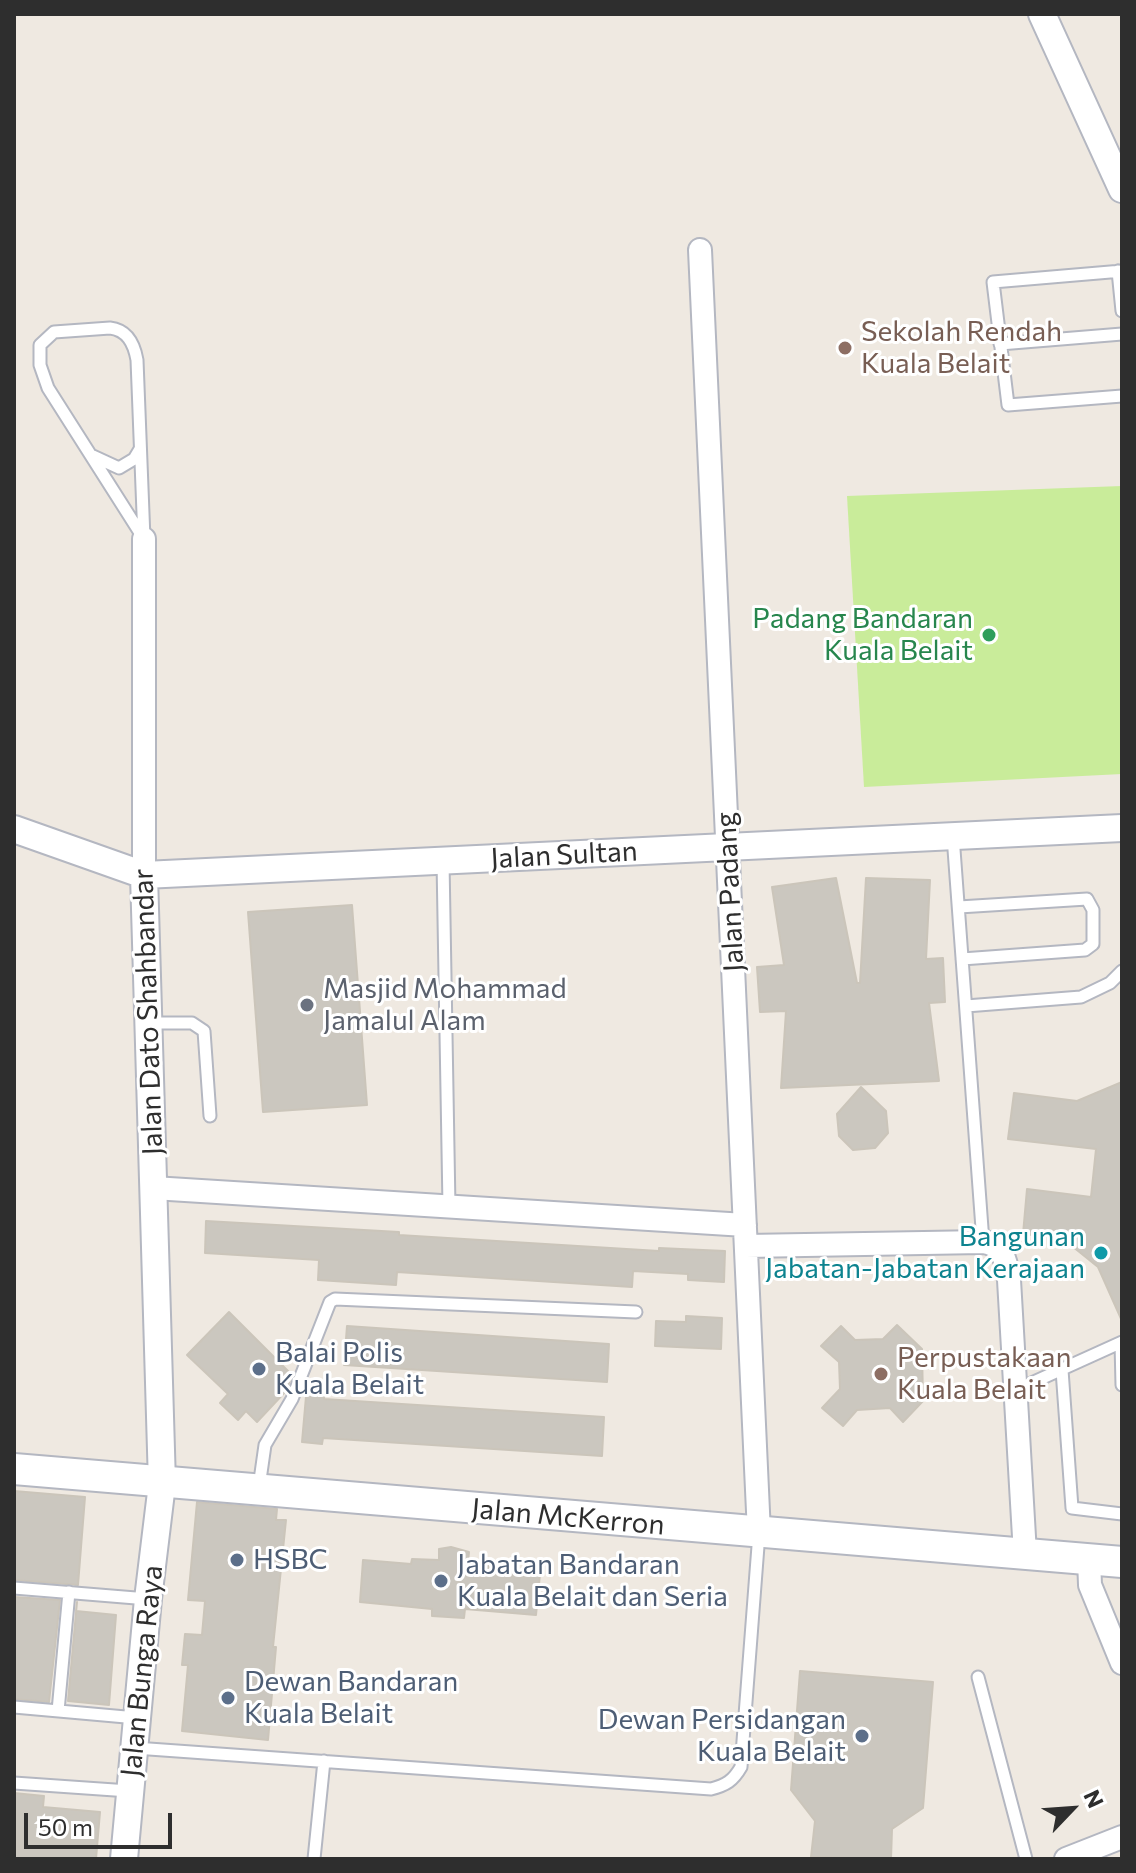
<!DOCTYPE html>
<style>
body{margin:0}
#map{position:relative;width:1136px;height:1873px;overflow:hidden;background:#efe9e1;font-family:Commissioner,sans-serif}
canvas{display:block}
.frame{position:absolute;inset:0;border:16px solid #2e2e2e;pointer-events:none}
.north{position:absolute;left:1032px;top:1769px;width:80px;height:80px;-webkit-text-stroke:6px #fff;paint-order:stroke;rotate:65deg;font-size:22px;font-weight:700;line-height:32px;text-align:center;color:#2e2e2e}
.north::after{content:'';display:block;margin:auto;width:28px;height:36px;background:#2e2e2e;clip-path:polygon(50% 0,100% 100%,50% 72%,0 100%)}
.scale{position:absolute;left:24px;top:1813px;width:148px;height:36px;box-sizing:border-box;border:4px solid #2e2e2e;border-top:0;padding-left:10px;font-size:24px;line-height:28px;white-space:nowrap;color:#2e2e2e;-webkit-text-stroke:6px #fff;paint-order:stroke}
</style>
<div id="map">
<canvas width="1136" height="1873"></canvas>
<div class="frame"></div>
<div class="north">N</div>
<div class="scale">50 m</div>
</div>
<script>
const ctx = document.querySelector('canvas').getContext('2d');
ctx.lineJoin = 'round';
function fillPath(path, color) { ctx.fillStyle = color; ctx.fill(path, 'evenodd'); }
function strokePath(path, color, width, dash) { ctx.strokeStyle = color; ctx.lineWidth = width; ctx.lineCap = dash ? 'butt' : 'round'; ctx.setLineDash(dash || []); ctx.stroke(path); }
function label(font, color, halo, rows, align = 'center') {
  ctx.font = font + ' Commissioner,sans-serif'; ctx.lineWidth = 6; ctx.setLineDash([]); ctx.textBaseline = 'middle'; ctx.strokeStyle = halo; ctx.fillStyle = color; for (const [text, x, y, turn = 0] of rows) {
    ctx.save(); ctx.translate(x, y); ctx.rotate((+turn || 0) * Math.PI / 180); ctx.textAlign = isNaN(turn) ? turn : align; if (halo) ctx.strokeText(text, 0, 0); ctx.fillText(text, 0, 0); ctx.restore();
  }
}
fillPath(new Path2D(`
 M 1122,486 L 1122,774 L 864,787 L 847,496 Z`), '#c9ec9a');
const building = new Path2D(`
 M 836,878 L 857,983 L 860,983 L 866,878 L 930,880 L 926,959 L 943,958 L 945,1002 L 929,1003 L 939,1081 L 781,1088 L 786,1011 L 760,1012 L 757,967 L 784,965 L 772,887 Z
 M 352,905 L 367,1105 L 263,1112 L 248,912 Z
 M 1122,1082 L 1122,1321 L 1098,1267 L 1062,1238 L 1023,1234 L 1027,1189 L 1091,1197 L 1096,1149 L 1008,1139 L 1014,1093 L 1077,1101 Z
 M 861,1087 L 886,1111 L 888,1133 L 875,1148 L 853,1150 L 839,1136 L 837,1114 Z
 M 206,1221 L 399,1232 L 399,1235 L 659,1251 L 659,1248 L 725,1251 L 724,1282 L 688,1280 L 688,1274 L 633,1271 L 632,1287 L 397,1272 L 396,1285 L 318,1280 L 319,1260 L 205,1253 Z
 M 229,1312 L 292,1375 L 286,1391 L 257,1422 L 246,1411 L 238,1420 L 220,1403 L 228,1394 L 187,1355 Z
 M 686,1316 L 722,1318 L 721,1349 L 655,1346 L 656,1321 L 686,1322 Z
 M 897,1325 L 922,1349 L 923,1401 L 903,1422 L 890,1408 L 857,1410 L 843,1426 L 822,1408 L 840,1389 L 839,1362 L 821,1346 L 841,1326 L 855,1340 L 883,1339 Z
 M 347,1326 L 609,1344 L 607,1382 L 344,1365 Z
 M 307,1385 L 325,1386 L 324,1399 L 604,1417 L 602,1456 L 323,1438 L 322,1444 L 302,1442 Z
 M 14,1491 L 85,1497 L 78,1585 L 14,1580 Z
 M 197,1502 L 277,1509 L 276,1520 L 286,1520 L 273,1647 L 276,1647 L 268,1740 L 182,1731 L 188,1665 L 182,1665 L 185,1634 L 202,1635 L 205,1601 L 188,1600 Z
 M 451,1547 L 469,1552 L 468,1563 L 488,1564 L 489,1570 L 540,1574 L 536,1615 L 465,1609 L 464,1618 L 432,1616 L 432,1609 L 360,1602 L 363,1560 L 411,1564 L 412,1559 L 439,1560 L 439,1549 Z
 M 14,1597 L 60,1600 L 49,1702 L 14,1699 Z
 M 77,1602 L 76,1611 L 116,1615 L 109,1705 L 68,1701 Z
 M 800,1671 L 933,1682 L 923,1808 L 892,1829 L 891,1859 L 811,1857 L 815,1821 L 791,1790 Z
 M 14,1793 L 44,1796 L 43,1807 L 100,1812 L 96,1859 L 14,1859 Z`);
fillPath(building, '#cbc7bf');
strokePath(building, '#cbc5ba', 2);
const service = new Path2D(`
 M 1118,271 L 1122,311
 M 1122,271 L 993,282 L 1008,405 L 1122,396
 M 110,328 C 127,330 134,343 137,360 L 144,539 L 48,388 L 40,365 L 40,345 L 54,332 Z
 M 1000,344 L 1122,334
 M 93,456 L 119,468 L 134,459 L 140,449
 M 953,836 L 983,1242
 M 443,861 L 449,1207
 M 959,907 L 1087,899 L 1093,910 L 1093,944 L 1085,950 L 962,959
 M 966,1006 L 1081,997 L 1110,983 L 1122,971
 M 149,1023 L 192,1023 L 204,1031 L 210,1116
 M 1121,1343 L 1122,1385
 M 1062,1370 L 1072,1508 L 1122,1514
 M 1016,1390 L 1122,1342
 M 259,1487 L 265,1445 L 292,1399 L 330,1302 L 335,1299 L 636,1312
 M 14,1588 L 148,1599
 M 978,1677 L 1026,1859
 M 14,1707 L 137,1718
 M 58,1711 L 69,1592
 M 135,1748 L 711,1789 C 726,1785 733,1781 741,1767 L 759,1533
 M 14,1783 L 129,1791
 M 314,1859 L 324,1761`);
const minor = new Path2D(`
 M 700,250 L 759,1533
 M 144,539 L 144,875
 M 153,1188 L 745,1225
 M 746,1246 L 983,1242 C 1004,1244 1006,1262 1009,1280 L 1025,1554
 M 1089,1559 L 1090,1585 L 1122,1663
 M 1066,1859 L 1122,1837`);
const tertiary = new Path2D(`
 M 1042,14 L 1122,189
 M 14,829 L 144,875 L 1122,828
 M 124,1859 L 148,1599 L 162,1484 L 144,875`);
const secondary = new Path2D(`
 M 14,1469 L 1122,1562`);
strokePath(service, '#b4b7c1', 15);
strokePath(minor, '#b4b7c1', 26);
strokePath(tertiary, '#b4b7c1', 30);
strokePath(secondary, '#b4b7c1', 34);
strokePath(service, '#fff', 11);
strokePath(minor, '#fff', 22);
strokePath(tertiary, '#fff', 26);
strokePath(secondary, '#fff', 30);
for (const [x, y, r, color] of [
 [845,348,8,"#8d6e63"],
 [989,635,8,"#2e9e5b"],
 [307,1005,8,"#6b7280"],
 [1101,1253,8,"#0f9aa8"],
 [259,1369,8,"#5c6f8a"],
 [881,1374,8,"#8d6e63"],
 [237,1560,8,"#5c6f8a"],
 [441,1581,8,"#5c6f8a"],
 [228,1698,8,"#5c6f8a"],
 [862,1736,8,"#5c6f8a"]
]) { const dot = new Path2D(); dot.arc(x, y, r, 0, 2 * Math.PI); ctx.fillStyle = color; ctx.fill(dot); strokePath(dot, '#fff', 3); }
label('28px', '#785e54', '#fff', [
 ["Sekolah Rendah",861,332],
 ["Kuala Belait",861,364],
 ["Perpustakaan",897,1358],
 ["Kuala Belait",897,1390]
], 'left');
label('28px', '#27864d', '#fff', [
 ["Padang Bandaran",973,619],
 ["Kuala Belait",973,651]
], 'right');
label('28px', '#2e2e2e', '#fff', [
 ["Jalan Sultan",564,855,-3],
 ["Jalan Padang",730,892,-93],
 ["Jalan Dato Shahbandar",148,1012,-92],
 ["Jalan McKerron",568,1517,5],
 ["Jalan Bunga Raya",142,1671,-84]
]);
label('28px', '#5b616d', '#fff', [
 ["Masjid Mohammad",323,989],
 ["Jamalul Alam",323,1021]
], 'left');
label('28px', '#0d838f', '#fff', [
 ["Bangunan",1085,1237],
 ["Jabatan-Jabatan Kerajaan",1085,1269]
], 'right');
label('28px', '#4e5e75', '#fff', [
 ["Balai Polis",275,1353],
 ["Kuala Belait",275,1385],
 ["HSBC",253,1560],
 ["Jabatan Bandaran",457,1565],
 ["Kuala Belait dan Seria",457,1597],
 ["Dewan Bandaran",244,1682],
 ["Kuala Belait",244,1714],
 ["Dewan Persidangan",846,1720,"right"],
 ["Kuala Belait",846,1752,"right"]
], 'left');
</script>
